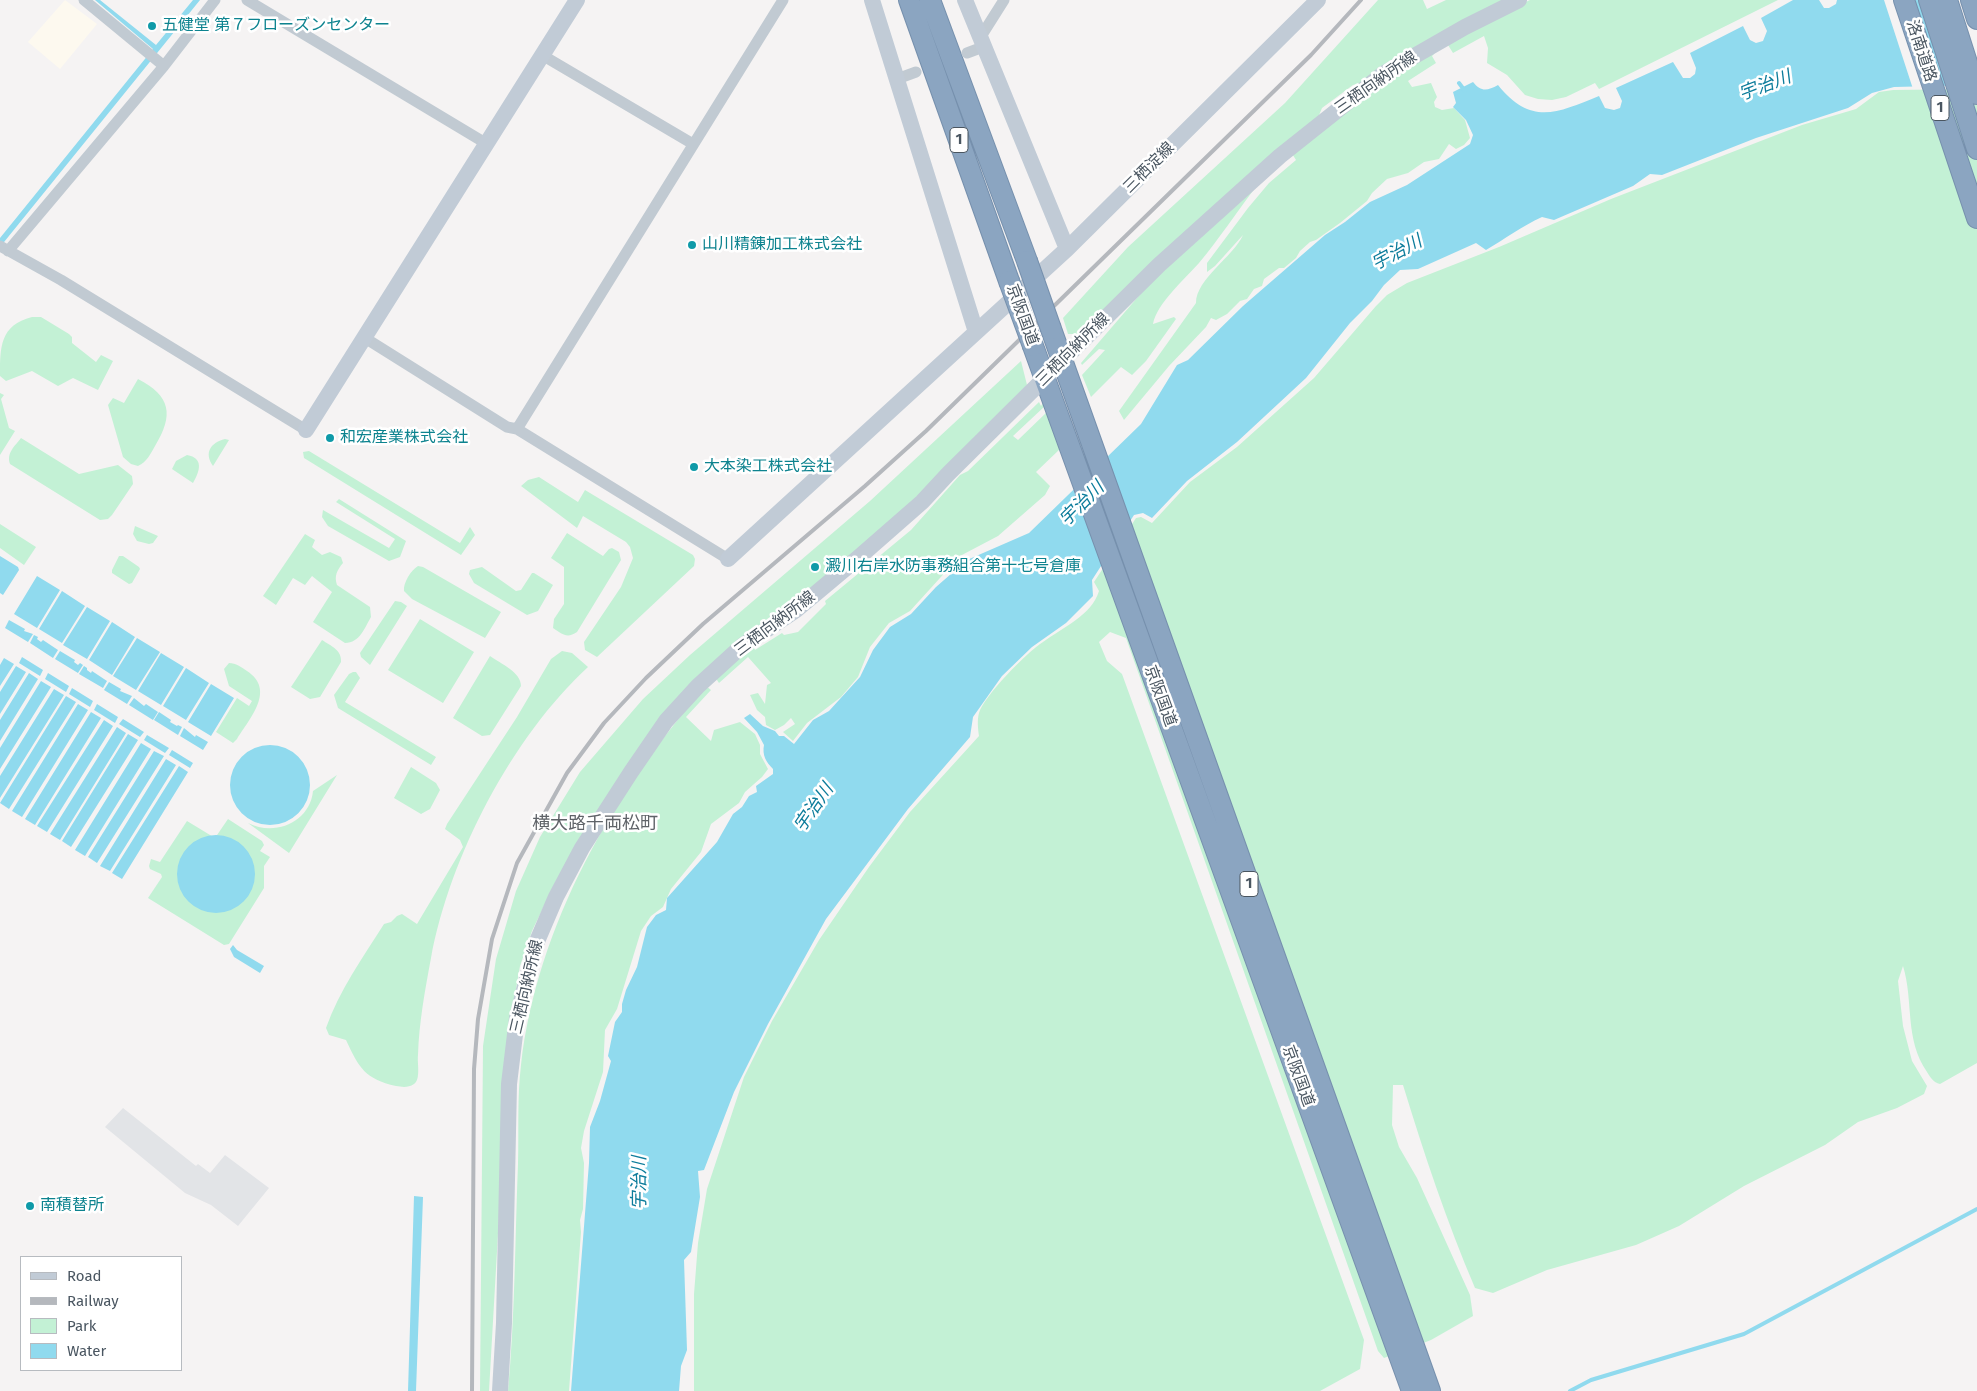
<!DOCTYPE html>
<meta charset="utf-8">
<style>
body{margin:0}
#map{position:relative;width:1977px;height:1391px;overflow:hidden;background:#f5f3f3;font-family:"Fira Sans",sans-serif}
canvas{display:block}
.legend{position:absolute;left:20px;top:1256px;width:162px;height:115px;box-sizing:border-box;background:#fff;border:1px solid #b7bbc0;margin:0;padding:6px 9px;list-style:none;font-size:15px;color:#4a5661}
.legend li{display:flex;align-items:center;gap:10px;height:25px}
.legend b{width:25px;border:1px solid #b7bbc0}
</style>
<div id="map">
<canvas width="1977" height="1391"></canvas>
<ul class="legend">
<li><b style="height:6px;background:#c1cbd6"></b>Road</li>
<li><b style="height:6px;background:#b5b8bd"></b>Railway</li>
<li><b style="height:14px;background:#c3f1d5"></b>Park</li>
<li><b style="height:14px;background:#90daee"></b>Water</li>
</ul>
</div>
<script>
const ctx = document.querySelector('canvas').getContext('2d');
ctx.lineJoin = 'round';
function fillPath(path, color) { ctx.fillStyle = color; ctx.fill(path, 'evenodd'); }
function strokePath(path, color, width, dash) { ctx.strokeStyle = color; ctx.lineWidth = width; ctx.lineCap = dash ? 'butt' : 'round'; ctx.setLineDash(dash || []); ctx.stroke(path); }
function label(font, color, halo, rows, align = 'center') {
  ctx.font = font + ' "Fira Sans","Noto Sans JP",sans-serif'; ctx.lineWidth = 5; ctx.setLineDash([]); ctx.textBaseline = 'middle'; ctx.strokeStyle = halo; ctx.fillStyle = color; for (const [text, x, y, turn = 0] of rows) {
    ctx.save(); ctx.translate(x, y); ctx.rotate((+turn || 0) * Math.PI / 180); ctx.textAlign = isNaN(turn) ? turn : align; if (halo) ctx.strokeText(text, 0, 0); ctx.fillText(text, 0, 0); ctx.restore();
  }
}
fillPath(new Path2D(`
 M 65,0 L 97,24 L 60,69 L 28,42 Z`), '#fdf9ef');
fillPath(new Path2D(`
 M 123,1108 L 196,1166 L 198,1164 L 210,1173 L 225,1155 L 269,1188 L 238,1226 L 211,1205 L 185,1193 L 105,1127 Z`), '#e2e4e7');
fillPath(new Path2D(`
 M 1378,0 L 1423,0 L 1427,9 L 1446,0 L 1509,0 L 1365,82 L 1353,85 L 1322,108 L 1317,120 L 1081,334 L 1068,334 L 1063,318 L 1128,247 L 1285,103 Z
 M 1530,0 L 1778,0 L 1599,89 L 1595,83 L 1566,97 L 1552,100 L 1538,99 L 1525,95 L 1507,75 L 1487,63 L 1488,48 L 1484,36 L 1453,53 L 1448,45 L 1486,21 Z
 M 1435,53 L 1432,56 L 1436,63 L 1408,81 L 1412,87 L 1431,83 L 1437,97 L 1434,102 L 1435,107 L 1442,110 L 1454,108 L 1465,120 L 1470,138 L 1464,145 L 1456,149 L 1449,144 L 1439,159 L 1424,162 L 1408,173 L 1387,179 L 1372,193 L 1367,201 L 1340,223 L 1316,240 L 1310,242 L 1300,251 L 1296,258 L 1284,268 L 1279,268 L 1264,279 L 1262,286 L 1254,289 L 1247,299 L 1240,301 L 1227,314 L 1216,320 L 1211,318 L 1206,327 L 1169,366 L 1124,420 L 1119,411 L 1196,303 C 1196,279 1233,257 1243,235 L 1215,266 L 1207,272 L 1207,263 L 1248,208 L 1269,183 L 1296,160 L 1291,152 L 1402,67 Z
 M 1977,89 L 1977,1063 L 1940,1084 C 1933,1082 1931,1078 1927,1072 C 1904,1038 1914,1002 1903,966 L 1898,981 L 1903,1026 L 1912,1061 L 1927,1086 L 1924,1094 L 1897,1108 L 1858,1122 L 1825,1145 L 1744,1186 L 1679,1226 L 1636,1245 L 1547,1270 L 1493,1293 L 1475,1288 C 1447,1222 1424,1154 1403,1085 L 1393,1085 L 1392,1125 L 1399,1147 L 1417,1178 L 1470,1295 L 1473,1316 L 1431,1340 L 1384,1358 L 1378,1351 L 1126,638 L 1110,632 L 1099,642 L 1107,661 L 1122,674 L 1364,1340 L 1360,1369 L 1320,1391 L 694,1391 L 694,1294 L 698,1243 L 707,1189 L 744,1077 L 772,1021 L 819,940 L 869,867 L 910,812 L 979,736 C 978,729 977,720 979,713 C 984,696 1027,652 1043,642 C 1062,628 1092,615 1099,591 L 1094,582 L 1136,518 L 1141,517 L 1152,523 L 1190,482 L 1237,447 L 1314,378 L 1376,306 L 1387,295 L 1407,283 L 1499,247 L 1611,199 L 1802,125 L 1856,109 L 1879,92 L 1893,90 Z
 M 1255,188 C 1236,213 1219,239 1199,263 C 1185,279 1157,303 1153,324 L 1174,317 L 1176,319 L 1146,361 L 1132,375 L 1121,367 L 1091,397 L 1082,375 L 1105,350 L 1099,349 L 1082,365 L 1081,363 L 1149,284 Z
 M 32,317 L 41,317 L 69,334 L 72,337 L 72,343 L 96,362 L 101,355 L 113,361 L 98,390 L 73,378 L 58,386 L 32,371 L 6,381 L 0,376 C 0,347 0,325 32,317 Z
 M 1021,361 L 1027,385 L 908,507 L 786,610 L 708,669 L 556,881 L 532,931 L 520,966 L 510,1024 L 489,1391 L 480,1391 L 483,1046 L 496,959 L 516,891 L 540,837 L 580,772 L 643,699 L 690,655 L 870,501 Z
 M 138,379 C 171,396 174,415 155,446 C 151,453 147,462 138,466 L 131,464 L 123,457 L 108,405 L 113,398 L 124,403 Z
 M 0,393 L 4,395 L 1,399 L 9,428 L 15,431 L 0,455 Z
 M 1039,402 L 1041,406 L 1043,403 L 1045,406 L 1013,436 L 1018,440 L 1047,412 L 1060,449 L 1036,472 L 1050,486 L 1045,495 L 998,536 L 960,556 L 910,611 L 889,623 L 870,647 L 858,677 L 841,697 L 807,723 L 793,741 L 783,732 L 795,724 L 791,718 L 784,725 L 775,730 L 766,725 L 765,717 L 757,710 L 750,695 L 758,693 L 765,704 L 767,685 L 771,683 L 748,657 L 719,683 L 715,677 L 753,646 L 755,650 L 782,633 L 784,635 L 798,632 L 826,604 L 825,601 L 911,530 L 960,475 L 968,471 Z
 M 21,438 L 79,474 L 118,465 L 132,476 L 133,484 L 112,515 L 108,519 L 100,520 L 10,464 C 6,453 15,446 21,438 Z
 M 225,439 L 229,440 L 213,466 C 204,453 210,443 225,439 Z
 M 309,451 L 460,543 L 470,527 L 475,535 L 461,555 L 304,458 L 303,452 Z
 M 187,455 C 204,458 200,471 193,483 L 172,469 L 176,461 Z
 M 539,477 L 578,502 L 585,490 L 693,555 L 695,559 L 694,566 L 597,657 L 585,650 L 584,642 L 621,587 L 633,558 L 630,547 L 626,542 L 583,516 L 577,528 L 521,486 L 528,480 Z
 M 339,499 L 406,541 L 400,557 L 389,561 L 328,526 L 322,517 L 323,510 L 389,548 L 395,539 L 336,502 Z
 M 0,524 L 36,547 L 24,565 L 0,548 Z
 M 135,526 L 158,536 L 153,543 L 149,544 L 137,541 L 133,534 Z
 M 567,533 L 603,556 L 609,549 L 612,548 L 619,552 L 621,560 L 577,632 C 567,639 562,634 553,628 L 554,619 L 564,604 L 564,567 L 551,558 Z
 M 305,534 L 315,540 L 312,547 L 322,555 L 330,552 L 341,557 L 343,563 C 337,570 334,576 337,585 L 370,607 L 371,617 C 365,627 360,643 345,643 L 313,622 L 332,592 L 312,576 L 305,585 L 293,578 L 276,605 L 263,596 Z
 M 119,556 L 123,556 L 139,567 L 140,569 L 132,583 L 129,584 L 112,573 L 112,570 Z
 M 418,566 L 423,567 L 501,612 L 485,638 L 412,599 L 404,591 C 403,583 411,570 418,566 Z
 M 482,567 L 516,591 L 521,590 L 532,573 L 534,573 L 553,585 L 538,611 L 527,615 L 474,583 L 469,574 L 470,570 Z
 M 395,601 L 401,602 L 407,606 L 370,665 L 361,657 L 360,653 Z
 M 420,619 L 474,652 L 443,703 L 388,670 Z
 M 322,640 C 331,646 342,650 341,662 L 320,697 L 310,699 L 291,687 Z
 M 562,651 L 572,653 L 588,667 C 512,737 450,856 431,958 C 425,990 419,1023 418,1055 C 417,1063 421,1079 414,1084 C 408,1088 402,1087 396,1086 C 365,1079 359,1068 346,1040 L 329,1035 L 326,1028 C 339,991 363,957 384,924 L 391,922 L 397,916 L 402,914 L 417,924 L 463,847 L 460,840 L 445,829 L 447,824 L 517,717 L 551,659 Z
 M 490,656 C 501,664 521,672 521,686 L 490,735 L 482,736 L 453,718 Z
 M 229,663 C 236,663 241,667 247,671 C 276,690 250,718 237,739 L 233,743 L 216,732 L 237,698 L 249,706 L 252,701 L 229,686 L 224,669 Z
 M 353,672 L 356,672 L 360,678 L 345,702 L 436,757 L 431,765 L 338,708 L 334,695 L 349,674 Z
 M 706,686 L 711,690 L 686,717 L 711,741 L 714,730 L 740,722 L 755,734 L 760,745 L 760,754 L 768,769 L 762,777 L 745,792 L 739,803 L 711,824 L 701,852 L 671,889 L 663,907 L 651,916 L 641,931 L 617,1009 L 605,1030 L 603,1072 L 584,1131 L 581,1148 L 584,1163 L 583,1209 L 580,1220 L 581,1232 L 569,1391 L 508,1391 C 515,1316 515,1239 518,1164 C 519,1131 517,1098 521,1065 C 537,925 614,791 706,686 Z
 M 411,767 L 436,783 L 440,790 L 430,809 L 421,814 L 394,798 Z
 M 337,775 L 289,853 L 248,823 C 275,837 310,822 313,791 Z
 M 228,819 L 262,841 L 264,845 L 260,851 L 270,857 L 264,866 L 264,888 L 229,944 L 224,945 L 148,898 L 162,877 L 161,874 L 150,869 L 149,866 L 151,859 L 160,862 L 187,821 L 215,838 Z`), '#c3f1d5');
fillPath(new Path2D(`
 M 95,0 L 100,0 L 156,45 L 193,0 L 200,0 L 0,247 L 0,238 L 153,49 Z
 M 1793,0 L 1819,0 L 1824,8 L 1829,8 L 1836,4 L 1837,0 L 1977,0 L 1977,85 L 1894,87 L 1872,93 L 1848,108 L 1756,138 L 1662,175 L 1650,174 L 1633,186 L 1554,220 L 1542,217 C 1522,226 1505,239 1486,250 L 1476,243 L 1418,269 L 1400,270 L 1384,285 L 1372,301 L 1350,323 L 1306,378 L 1237,442 L 1187,481 L 1152,518 L 1143,513 L 1134,515 L 1092,580 L 1093,596 L 1066,623 L 1032,647 L 1002,676 L 973,717 L 970,737 L 908,809 L 826,919 L 768,1024 L 734,1092 L 704,1170 L 698,1171 L 700,1197 L 691,1252 L 684,1260 L 687,1350 L 681,1366 L 679,1391 L 571,1391 L 589,1163 L 590,1127 L 600,1101 L 611,1061 L 608,1056 L 615,1022 L 622,1012 L 622,1004 L 626,990 L 637,967 L 647,927 L 656,915 L 666,910 L 667,898 L 717,842 L 733,814 L 742,807 L 749,796 L 757,792 L 756,786 L 773,774 L 773,769 C 766,762 762,755 764,745 L 757,732 L 744,718 L 750,714 L 763,726 L 775,731 L 779,736 L 784,736 L 794,744 L 813,720 L 829,711 L 860,677 L 873,650 L 890,627 L 911,614 L 936,587 L 967,560 L 1029,533 L 1141,424 L 1177,365 L 1188,360 L 1243,306 L 1325,235 L 1345,222 L 1370,202 L 1407,185 L 1470,144 L 1473,135 L 1466,120 L 1453,107 L 1456,103 L 1453,92 L 1473,82 C 1481,92 1487,91 1498,85 C 1531,126 1557,113 1599,96 L 1605,108 L 1614,110 L 1620,108 L 1622,101 L 1616,88 L 1673,62 L 1683,78 L 1690,78 L 1695,74 L 1696,68 L 1690,53 L 1743,26 L 1750,40 L 1756,43 L 1763,41 L 1767,31 L 1761,18 Z
 M 0,556 L 18,567 L 19,570 L 3,595 L 0,593 Z
 M 37,576 L 60,590 L 37,628 L 14,614 Z
 M 62,591 L 85,606 L 62,643 L 39,629 Z
 M 87,607 L 110,621 L 87,659 L 63,645 Z
 M 9,620 L 25,629 L 24,631 L 33,634 L 28,642 L 5,628 Z
 M 112,622 L 135,637 L 112,675 L 89,660 Z
 M 34,635 L 38,637 L 37,639 L 41,642 L 43,640 L 58,650 L 53,658 L 30,643 Z
 M 137,638 L 160,652 L 136,690 L 113,676 Z
 M 60,651 L 75,660 L 74,662 L 78,665 L 80,663 L 83,665 L 78,673 L 55,659 Z
 M 161,653 L 184,667 L 161,705 L 138,691 Z
 M 22,657 L 43,670 L 40,676 L 19,663 Z
 M 4,658 L 14,664 L 0,686 L 0,665 Z
 M 16,666 L 26,672 L 0,714 L 0,692 Z
 M 84,666 L 87,668 L 87,670 L 91,673 L 92,671 L 107,681 L 103,688 L 79,674 Z
 M 186,668 L 209,683 L 186,720 L 163,706 Z
 M 29,673 L 38,679 L 0,741 L 0,720 Z
 M 48,673 L 69,686 L 66,692 L 45,679 Z
 M 41,681 L 51,687 L 0,769 L 0,748 Z
 M 109,682 L 121,689 L 120,691 L 132,696 L 127,704 L 104,690 Z
 M 211,684 L 234,698 L 211,736 L 188,722 Z
 M 72,688 L 93,701 L 90,707 L 69,694 Z
 M 54,689 L 64,695 L 0,798 L 0,776 Z
 M 66,696 L 76,702 L 9,809 L 0,803 Z
 M 134,698 L 144,706 L 146,704 L 158,712 L 153,720 L 129,705 Z
 M 78,704 L 88,710 L 22,817 L 12,811 Z
 M 97,704 L 118,717 L 115,723 L 94,710 Z
 M 91,712 L 101,718 L 35,825 L 25,819 Z
 M 159,712 L 171,720 L 170,722 L 177,726 L 178,725 L 182,727 L 178,735 L 154,720 Z
 M 123,719 L 144,732 L 140,737 L 119,724 Z
 M 104,720 L 113,726 L 47,832 L 37,826 Z
 M 117,727 L 126,733 L 60,840 L 50,834 Z
 M 184,728 L 195,737 L 196,735 L 208,742 L 203,750 L 180,736 Z
 M 128,734 L 138,740 L 71,847 L 62,841 Z
 M 147,735 L 169,748 L 165,753 L 144,740 Z
 M 141,743 L 151,749 L 85,856 L 75,850 Z
 M230 785a40 40 0 1 1 80 0a40 40 0 1 1-80 0Z
 M 172,750 L 193,763 L 190,768 L 169,755 Z
 M 154,751 L 164,756 L 97,863 L 88,857 Z
 M 166,759 L 176,765 L 110,871 L 100,866 Z
 M 179,766 L 188,772 L 122,879 L 112,873 Z
 M177 874a39 39 0 1 1 78 0a39 39 0 1 1-78 0Z
 M 233,945 L 237,950 L 264,966 L 260,973 L 234,957 L 230,949 Z
 M 414,1196 L 423,1197 L 416,1391 L 408,1391 Z`), '#90daee');
fillPath(new Path2D(`
 M 1884,0 L 1915,0 L 1944,88 L 1913,89 Z
 M 1957,0 L 1977,0 L 1977,62 Z`), '#f5f3f3');
strokePath(new Path2D(`
 M 1459,83 L 1465,91
 M 1570,1391 L 1591,1380 L 1744,1334 L 1977,1209`), '#90daee', 4);
const highway = new Path2D(`
 M 909,0 L 1009,281
 M 930,0 L 1027,261
 M 1904,0 L 1977,218
 M 1929,0 L 1977,149
 M 1947,0 L 1977,94
 M 1971,0 L 1977,19
 M 1051,329 L 1430,1391
 M 1033,346 L 1412,1391`);
strokePath(highway, '#7690ad', 22);
strokePath(new Path2D(`
 M 84,0 L 164,66
 M 247,0 L 487,144
 M 980,38 L 1004,0
 M 967,53 L 983,47
 M 542,55 L 693,144
 M 897,79 L 916,72
 M 0,246 L 61,280 L 306,430
 M 8,251 L 164,66 L 215,0
 M 365,338 L 507,427 L 517,429 L 728,559
 M 517,429 L 783,0`), '#c1cad2', 11);
strokePath(new Path2D(`
 M 872,0 L 976,332
 M 965,0 L 1067,249
 M 306,430 L 577,0
 M 728,559 L 1067,249 L 1318,0
 M 500,1391 L 504,1323 L 509,1084 L 517,1018 L 535,946 L 556,897 L 582,848 L 631,772 L 666,721 L 698,686 L 742,646 L 796,610 L 858,558 L 922,502 L 948,474 L 1159,265 L 1280,156 L 1383,74 L 1465,27 L 1519,0`), '#c1cbd6', 16);
strokePath(highway, '#8ba5c1', 20);
strokePath(new Path2D(`
 M 472,1391 L 474,1069 L 478,1019 L 492,939 L 517,863 L 567,773 L 604,723 L 646,678 L 703,624 L 865,486 L 926,431 L 1311,55 L 1361,0`), '#b5b8bd', 4);
const highwayBridge = new Path2D(`
 M 1027,261 L 1051,329
 M 1009,281 L 1033,346`);
strokePath(highwayBridge, '#7690ad', 22, []);
strokePath(highwayBridge, '#8ba5c1', 20);
for (const [x, y, r, color] of [
 [152,26,5,"#0f9aa8"],
 [692,245,5,"#0f9aa8"],
 [330,438,5,"#0f9aa8"],
 [694,467,5,"#0f9aa8"],
 [815,567,5,"#0f9aa8"],
 [30,1206,5,"#0f9aa8"]
]) { const dot = new Path2D(); dot.arc(x, y, r, 0, 2 * Math.PI); ctx.fillStyle = color; ctx.fill(dot); strokePath(dot, '#fff', 2); }
for (const [x, y, w] of [
 [1940,108,18],
 [959,140,18],
 [1249,884,18]
]) { const box = new Path2D(); box.roundRect(x - w / 2, y - 12.5, w, 25, 4); ctx.fillStyle = '#fff'; ctx.fill(box); strokePath(box, '#4a5661', 1); }
label('bold 15px', '#4a5661', null, [
 ["1",1940,108],
 ["1",959,140],
 ["1",1249,884]
]);
label('16px', '#0d838f', '#fff', [
 ["五健堂 第７フローズンセンター",162,26],
 ["山川精錬加工株式会社",702,245],
 ["和宏産業株式会社",340,438],
 ["大本染工株式会社",704,467],
 ["澱川右岸水防事務組合第十七号倉庫",825,567],
 ["南積替所",40,1206]
], 'left');
label('16px', '#4a5661', '#fff', [
 ["洛南道路",1921,51,72],
 ["三栖向納所線",1376,83,-35],
 ["三栖淀線",1149,168,-45],
 ["京阪国道",1022,315,70],
 ["三栖向納所線",1073,350,-45],
 ["三栖向納所線",775,624,-37],
 ["京阪国道",1160,696,70],
 ["三栖向納所線",527,987,-77],
 ["京阪国道",1298,1076,70]
]);
label('italic 18px', '#0c7c9b', '#fff', [
 ["宇治川",1765,86,-21],
 ["宇治川",1397,253,-28],
 ["宇治川",1082,504,-45],
 ["宇治川",814,808,-55],
 ["宇治川",640,1183,-90]
]);
label('18px', '#5f6368', '#fff', [
 ["横大路千両松町",595,824]
]);
</script>
